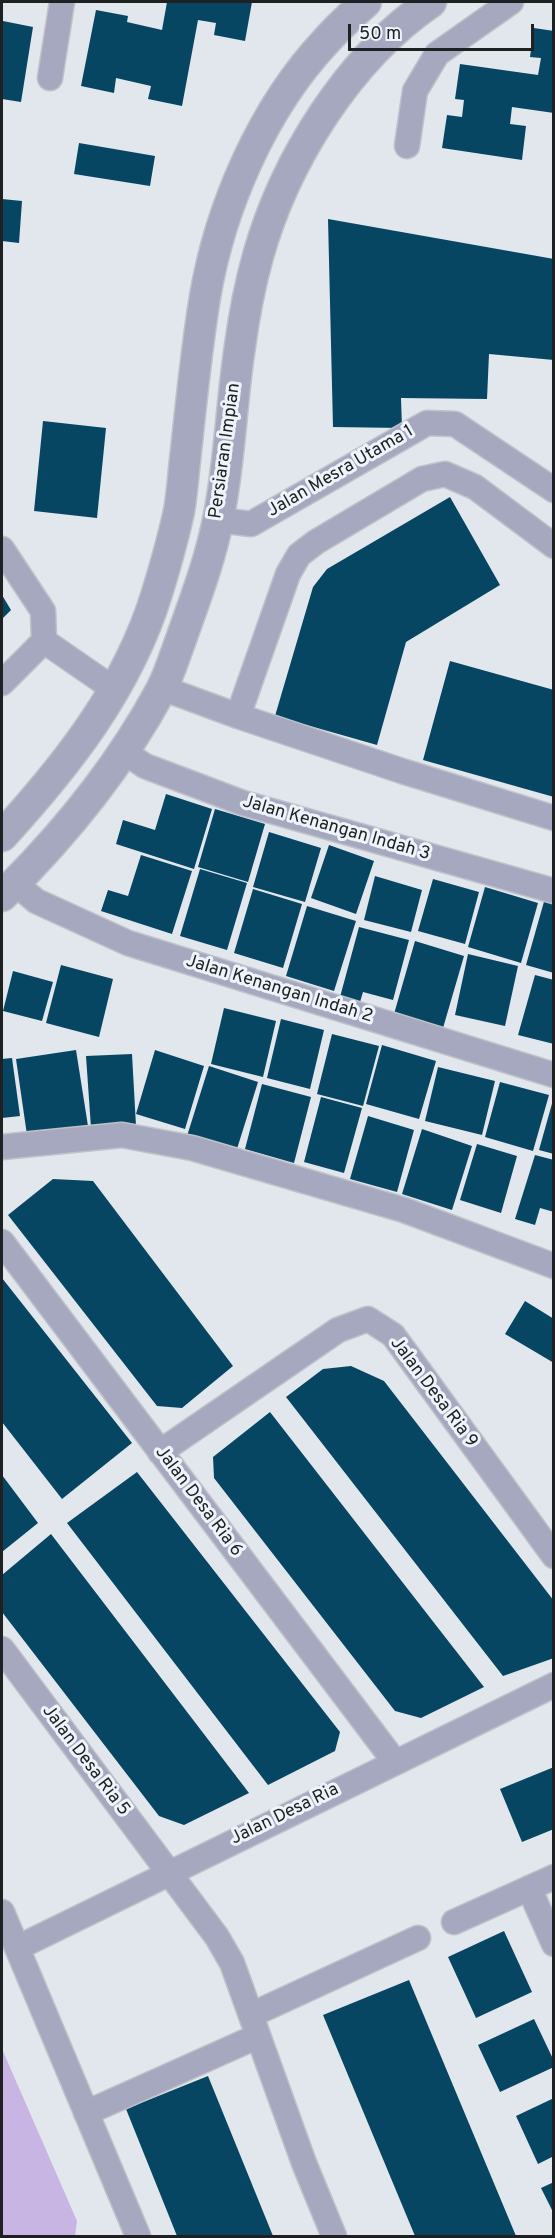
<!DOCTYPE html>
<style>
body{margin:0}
#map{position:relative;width:555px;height:2238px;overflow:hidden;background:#e2e6ed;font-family:Overpass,sans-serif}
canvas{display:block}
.frame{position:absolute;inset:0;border:3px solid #1e2022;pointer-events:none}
.scale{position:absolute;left:348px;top:24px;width:186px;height:27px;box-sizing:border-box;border:3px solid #1e2022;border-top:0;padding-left:8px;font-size:18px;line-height:21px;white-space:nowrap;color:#1e2022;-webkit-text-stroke:4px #eff4fb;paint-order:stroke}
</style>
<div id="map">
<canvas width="555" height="2238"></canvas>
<div class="frame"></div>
<div class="scale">50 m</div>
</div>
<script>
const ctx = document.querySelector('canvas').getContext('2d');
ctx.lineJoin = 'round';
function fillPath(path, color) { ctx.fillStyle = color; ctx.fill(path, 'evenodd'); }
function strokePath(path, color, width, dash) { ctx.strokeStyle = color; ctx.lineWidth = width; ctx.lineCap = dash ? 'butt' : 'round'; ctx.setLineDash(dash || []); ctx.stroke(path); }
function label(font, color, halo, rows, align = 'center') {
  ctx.font = font + ' Overpass,sans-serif'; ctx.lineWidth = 6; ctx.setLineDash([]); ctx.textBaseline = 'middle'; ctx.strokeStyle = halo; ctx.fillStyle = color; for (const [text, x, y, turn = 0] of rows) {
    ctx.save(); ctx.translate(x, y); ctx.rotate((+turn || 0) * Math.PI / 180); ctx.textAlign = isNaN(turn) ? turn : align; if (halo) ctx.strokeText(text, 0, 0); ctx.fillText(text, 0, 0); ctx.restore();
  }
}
fillPath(new Path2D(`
 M 2,2049 L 77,2221 L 75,2236 L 2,2236 Z`), '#c9b5e3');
fillPath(new Path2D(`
 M 167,2 L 252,2 L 245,41 L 214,35 L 216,23 L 198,20 L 182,106 L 148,99 L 151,86 L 116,78 L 114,93 L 81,86 L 96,10 L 128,16 L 127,22 L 162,30 Z
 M 3,21 L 33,27 L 21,102 L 2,99 Z
 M 534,28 L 554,31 L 554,113 L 512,107 L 510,124 L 526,126 L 522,160 L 442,148 L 447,115 L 462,117 L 464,100 L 455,99 L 460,64 L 538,75 L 541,58 L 530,57 Z
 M 79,143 L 155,156 L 150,186 L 74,174 Z
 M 2,199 L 22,201 L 19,243 L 2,241 Z
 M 328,219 L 554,259 L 554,360 L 489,354 L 487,399 L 401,398 L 402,428 L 333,427 Z
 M 43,421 L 106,428 L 97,518 L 34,511 Z
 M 450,497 L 500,585 L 406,642 L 377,745 L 275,716 L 313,587 L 327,569 Z
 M 2,595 L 11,610 L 2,619 Z
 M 450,661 L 554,690 L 554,797 L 423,760 Z
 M 166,794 L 212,809 L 194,869 L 116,844 L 123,820 L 155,830 Z
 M 215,809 L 265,824 L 248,882 L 198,867 Z
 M 269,832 L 321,848 L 305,902 L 253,887 Z
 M 329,845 L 374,861 L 356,914 L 311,898 Z
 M 141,855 L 192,871 L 172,934 L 101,911 L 108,890 L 128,896 Z
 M 200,869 L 247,883 L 227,950 L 180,936 Z
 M 375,876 L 422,890 L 411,932 L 364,920 Z
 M 433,879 L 479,892 L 465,944 L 418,931 Z
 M 485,887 L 538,903 L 521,963 L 468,947 Z
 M 253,889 L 302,904 L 283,968 L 234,953 Z
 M 547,891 L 554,893 L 554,973 L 526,965 Z
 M 307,906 L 356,921 L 334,991 L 286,976 Z
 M 359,927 L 409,940 L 393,1000 L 363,992 L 360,1002 L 340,997 Z
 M 415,941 L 464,956 L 443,1028 L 394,1014 Z
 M 468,954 L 518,966 L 505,1026 L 455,1015 Z
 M 61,965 L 113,979 L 99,1037 L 46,1023 Z
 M 13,971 L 53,982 L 42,1021 L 3,1011 Z
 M 535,975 L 554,980 L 554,1044 L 518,1035 Z
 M 224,1008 L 276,1021 L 263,1077 L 211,1064 Z
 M 281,1019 L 324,1030 L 310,1089 L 267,1078 Z
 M 332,1034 L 379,1046 L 363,1106 L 317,1094 Z
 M 382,1045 L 436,1061 L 419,1119 L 366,1104 Z
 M 76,1050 L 88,1126 L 27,1135 L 16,1059 Z
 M 155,1050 L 204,1066 L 185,1129 L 136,1114 Z
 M 132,1054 L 136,1126 L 91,1128 L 86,1056 Z
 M 12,1058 L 20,1116 L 2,1118 L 2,1059 Z
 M 209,1066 L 258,1082 L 236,1152 L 187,1136 Z
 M 438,1067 L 495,1081 L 482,1135 L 425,1121 Z
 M 500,1082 L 549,1095 L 533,1151 L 485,1137 Z
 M 262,1084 L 311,1097 L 294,1163 L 245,1149 Z
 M 321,1097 L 362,1108 L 344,1173 L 304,1162 Z
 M 553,1100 L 554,1100 L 554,1154 L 539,1150 Z
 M 368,1116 L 414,1130 L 397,1192 L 350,1179 Z
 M 422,1129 L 472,1146 L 452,1210 L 402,1194 Z
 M 477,1144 L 517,1156 L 501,1213 L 460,1200 Z
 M 535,1155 L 554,1160 L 554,1212 L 540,1208 L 535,1225 L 515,1219 Z
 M 53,1179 L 93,1181 L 233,1366 L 182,1408 L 157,1406 L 8,1215 Z
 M 2,1278 L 132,1443 L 62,1499 L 2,1422 Z
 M 525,1301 L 554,1319 L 554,1363 L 505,1334 Z
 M 351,1366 L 384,1381 L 554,1601 L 554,1658 L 503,1676 L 286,1397 L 323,1369 Z
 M 270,1412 L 484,1687 L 421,1718 L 395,1711 L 214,1478 L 213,1457 Z
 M 137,1472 L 340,1732 L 335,1751 L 268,1785 L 67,1523 Z
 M 2,1475 L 38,1523 L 2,1552 Z
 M 51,1534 L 249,1793 L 184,1825 L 159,1816 L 2,1612 L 2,1575 Z
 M 554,1767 L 554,1829 L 522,1842 L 500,1789 Z
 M 504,1931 L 532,1992 L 476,2018 L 448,1957 Z
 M 409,1980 L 516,2236 L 415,2236 L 323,2015 Z
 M 534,2019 L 554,2061 L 554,2067 L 500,2092 L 478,2045 Z
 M 208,2076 L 273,2236 L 177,2236 L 126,2109 Z
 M 554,2098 L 554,2156 L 538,2164 L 516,2116 Z
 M 554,2182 L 554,2214 L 541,2188 Z`), '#074663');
const minor = new Path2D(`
 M 50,78 L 62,2
 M 407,146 L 415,91 L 437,54 L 511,2
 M 218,520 L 251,524 L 427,423 L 455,424 L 554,490
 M 2,549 L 43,611 L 44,641 L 2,683
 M 44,641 L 115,690
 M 162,688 L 238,716 L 402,771 L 554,818
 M 238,716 L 288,574 L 299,555 L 316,542 L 422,479 L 445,474 L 475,487 L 554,546
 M 124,752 L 145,766 L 243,803 L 554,891
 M 15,883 L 36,901 L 128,943 L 554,1075
 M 2,1147 L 122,1135 L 192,1148 L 404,1210 L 554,1266
 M 2,1242 L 395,1762
 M 160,1452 L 338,1330 L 368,1319 L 393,1335 L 554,1556
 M 2,1649 L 217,1937 L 232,1963 L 304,2163 L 334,2236
 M 529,1888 L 554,1944
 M 2,1912 L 138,2236
 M 454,1922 L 554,1877
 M 17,1948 L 554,1685
 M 251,2015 L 418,1938
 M 86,2113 L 258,2036`);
const tertiary = new Path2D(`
 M 2,836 C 67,765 128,688 157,593 C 165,567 173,539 179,511 C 182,495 183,477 185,460 C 191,406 196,351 205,297 C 220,207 263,108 326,41 C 338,27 352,15 366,2
 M 2,896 C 63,836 120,766 161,690 C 169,675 174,658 180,642 C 194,602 210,561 218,520 C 230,463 231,404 240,346 C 244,316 250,285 258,256 C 285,160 349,58 431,2`);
strokePath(minor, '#bfc2c8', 27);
strokePath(tertiary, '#bfc2c8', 33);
strokePath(minor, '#a6a8c0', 24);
strokePath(tertiary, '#a6a8c0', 30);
label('18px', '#1e2022', '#eff4fb', [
 ["Persiaran Impian",226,451,-82],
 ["Jalan Mesra Utama 1",341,472,-30],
 ["Jalan Kenangan Indah 3",336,829,16],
 ["Jalan Kenangan Indah 2",279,990,17],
 ["Jalan Desa Ria 9",433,1393,53],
 ["Jalan Desa Ria 6",198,1502,53],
 ["Jalan Desa Ria 5",85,1761,53],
 ["Jalan Desa Ria",285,1815,-26]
]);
</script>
